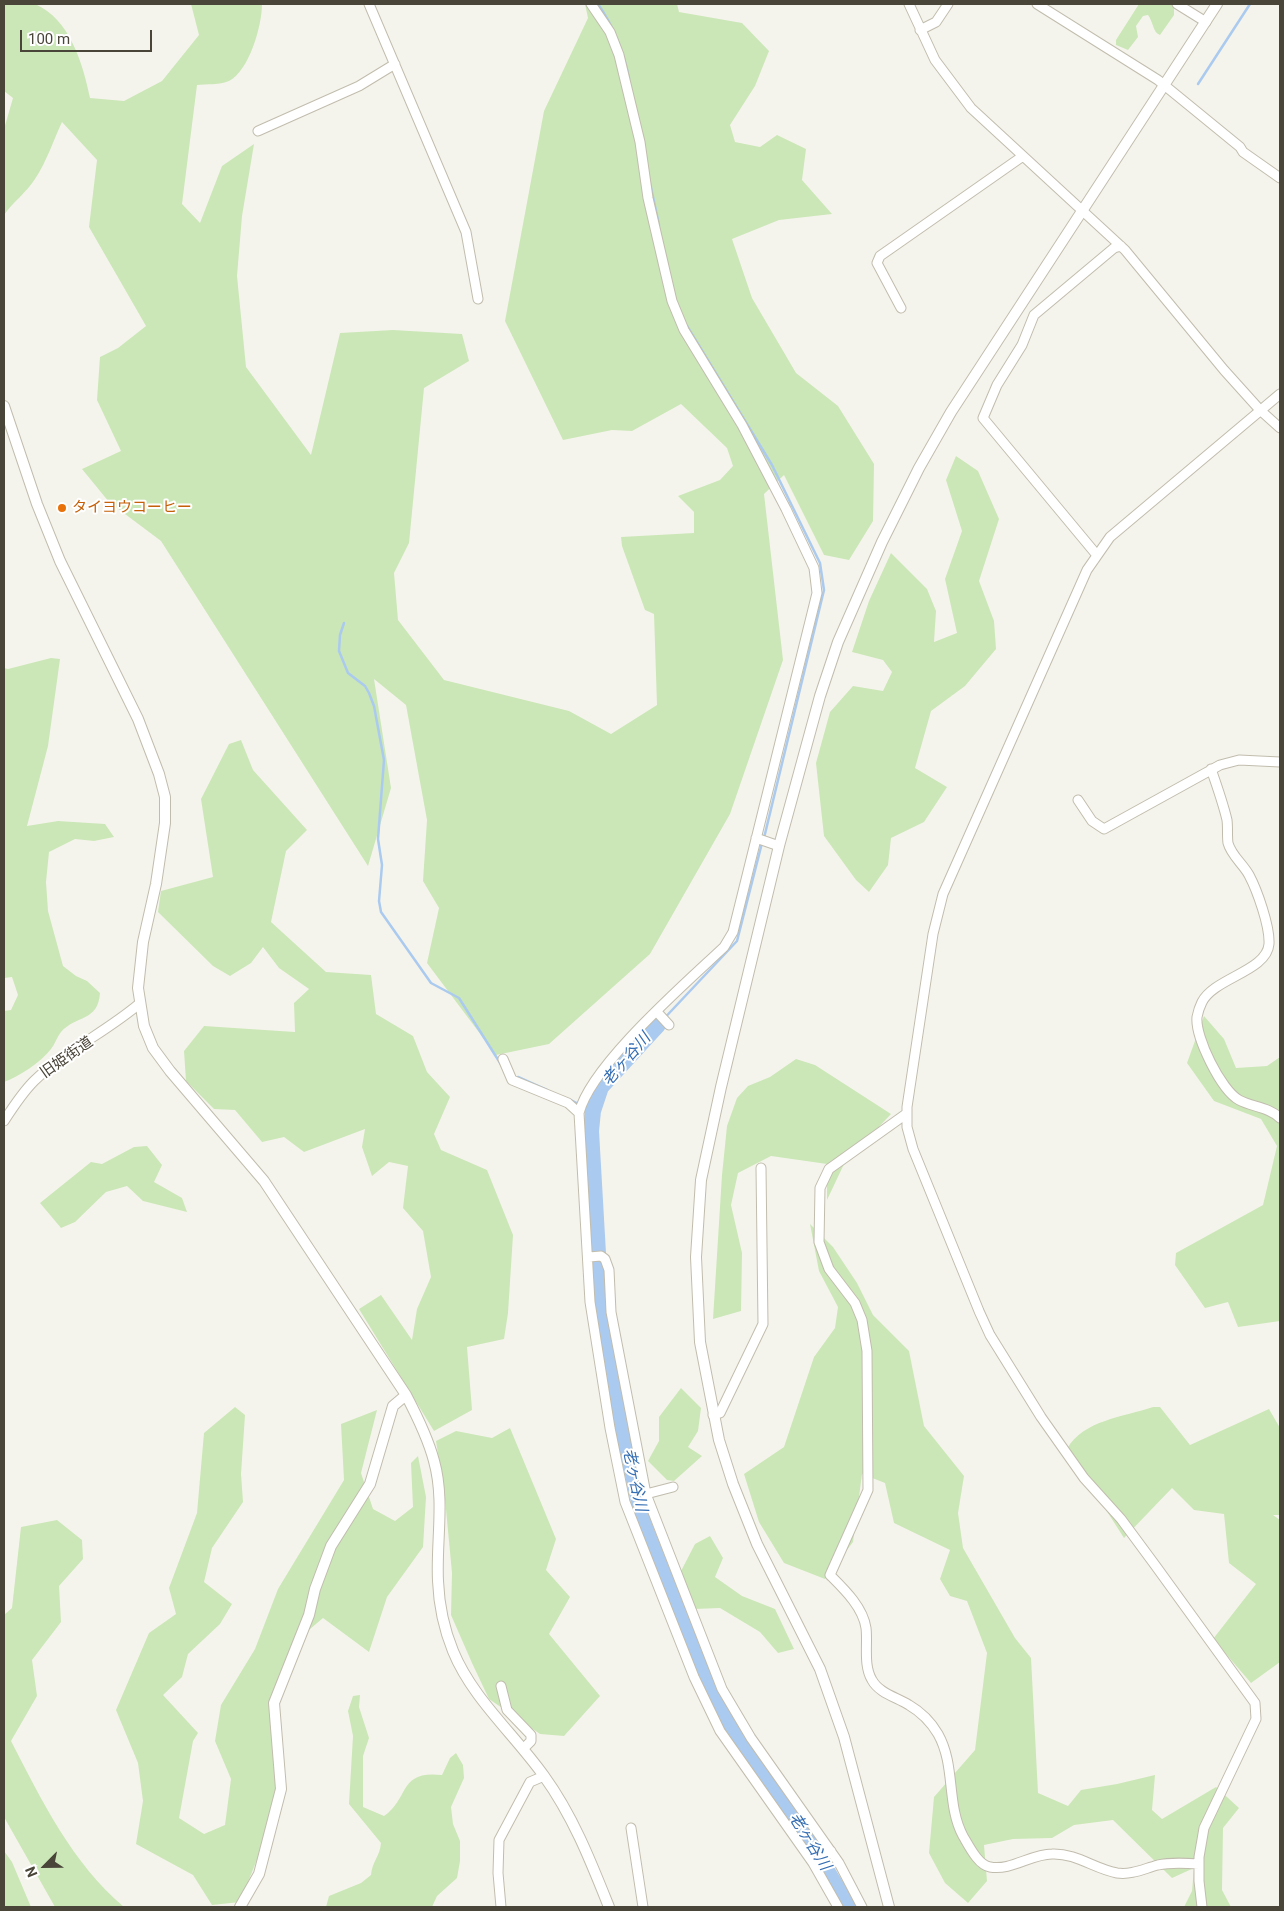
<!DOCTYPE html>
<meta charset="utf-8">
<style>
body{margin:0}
#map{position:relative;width:1284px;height:1911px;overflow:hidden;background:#f5f4ec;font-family:Roboto,sans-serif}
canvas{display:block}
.frame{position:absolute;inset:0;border:5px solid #4a4539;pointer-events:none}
.north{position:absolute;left:20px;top:1841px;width:50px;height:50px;-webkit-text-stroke:4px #fff;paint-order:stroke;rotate:247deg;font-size:14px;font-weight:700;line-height:20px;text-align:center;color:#4a4539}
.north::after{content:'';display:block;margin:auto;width:18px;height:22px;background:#4a4539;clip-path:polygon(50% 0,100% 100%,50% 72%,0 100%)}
.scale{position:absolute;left:20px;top:30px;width:132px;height:22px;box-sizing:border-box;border:2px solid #4a4539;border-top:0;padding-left:6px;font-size:15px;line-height:18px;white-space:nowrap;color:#4a4539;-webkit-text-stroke:4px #fff;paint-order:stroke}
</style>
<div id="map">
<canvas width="1284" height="1911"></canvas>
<div class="frame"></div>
<div class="north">N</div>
<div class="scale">100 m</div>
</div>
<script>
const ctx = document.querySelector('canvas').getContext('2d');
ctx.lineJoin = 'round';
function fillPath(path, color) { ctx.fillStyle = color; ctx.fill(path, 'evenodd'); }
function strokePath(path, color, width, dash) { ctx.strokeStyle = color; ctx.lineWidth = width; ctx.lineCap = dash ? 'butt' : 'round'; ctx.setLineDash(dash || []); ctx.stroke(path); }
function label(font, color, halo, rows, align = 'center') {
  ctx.font = font + ' Roboto,"Noto Sans JP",sans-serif'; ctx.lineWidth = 4; ctx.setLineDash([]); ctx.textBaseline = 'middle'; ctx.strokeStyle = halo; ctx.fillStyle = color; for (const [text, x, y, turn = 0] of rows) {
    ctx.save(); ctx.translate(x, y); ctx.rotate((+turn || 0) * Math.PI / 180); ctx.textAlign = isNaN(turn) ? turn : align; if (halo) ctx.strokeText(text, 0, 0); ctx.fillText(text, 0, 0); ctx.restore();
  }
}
fillPath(new Path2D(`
 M 4,4 C 13,4 27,1 35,4 C 70,19 83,64 90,98 L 124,101 L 162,81 L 199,35 L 191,4 L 262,4 C 262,26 249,71 229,81 C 220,85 206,84 197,85 L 182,204 L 200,223 L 222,166 L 254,144 L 242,216 L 237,276 L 246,367 L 311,455 L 340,333 L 393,330 L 462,334 L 469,361 L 424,388 L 409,543 L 394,573 L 398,620 L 444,680 L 569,711 L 611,734 L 657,705 L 654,614 L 645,610 L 622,546 L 621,537 L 694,533 L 694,512 L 678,496 L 720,480 L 733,466 L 727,448 L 681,404 L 632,431 L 612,430 L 563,440 L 505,321 L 544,111 L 588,18 L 585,4 L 677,4 L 679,12 L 742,23 L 769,51 L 755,86 L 730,125 L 735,142 L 760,147 L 777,135 L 806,149 L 802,180 L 832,214 L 779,220 L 732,239 L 752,298 L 796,373 L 838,406 L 874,464 L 873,521 L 849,560 L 824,555 L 784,475 L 764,494 L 783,660 L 730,814 L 650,954 L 549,1044 L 496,1055 L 427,963 L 439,908 L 423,881 L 427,820 L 406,705 L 374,679 L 391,788 L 368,866 L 161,541 L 109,502 L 82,469 L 121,451 L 97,400 L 100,357 L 118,348 L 146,326 L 89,227 L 97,160 L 62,122 C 53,141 47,161 35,179 C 26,193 13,202 4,215 L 4,129 L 13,98 L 4,91 Z
 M 1139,4 L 1171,4 L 1174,7 L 1174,15 L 1160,35 C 1153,33 1153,21 1148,15 L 1143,16 L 1136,26 L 1138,37 L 1128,50 L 1116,45 L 1116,40 Z
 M 956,456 L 978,471 L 999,519 L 979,581 L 994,621 L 996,649 L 965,686 L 931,711 L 915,768 L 947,787 L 924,822 L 891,838 L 888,865 L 869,892 L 856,880 L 824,836 L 816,763 L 830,712 L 853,686 L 883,691 L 892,672 L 883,660 L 852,652 L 869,601 L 891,553 L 927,589 L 936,611 L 934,642 L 957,633 L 945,579 L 962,531 L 946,480 Z
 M 51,658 L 60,659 L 48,746 L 27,826 L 58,821 L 105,824 L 114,837 L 94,841 L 75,839 L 49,852 L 46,882 L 48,911 L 63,966 L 76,976 L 87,981 L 100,993 C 98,1022 76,1015 61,1032 C 57,1037 55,1044 51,1049 C 40,1063 20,1076 4,1082 L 4,1011 L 11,1010 L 18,995 L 12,977 L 4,978 L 4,668 L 8,669 Z
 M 241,740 L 253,770 L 307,830 L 286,851 L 271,922 L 326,972 L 371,975 L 376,1014 L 413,1036 L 427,1072 L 450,1097 L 434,1134 L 441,1150 L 487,1170 L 513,1235 L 508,1313 L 504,1339 L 467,1347 L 472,1410 L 434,1431 L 359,1309 L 381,1295 L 412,1340 L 417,1309 L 431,1277 L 423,1231 L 403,1208 L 408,1166 L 389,1162 L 372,1176 L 362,1147 L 365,1129 L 304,1152 L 284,1137 L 262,1142 L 235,1110 L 214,1109 L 186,1081 L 184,1051 L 204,1026 L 295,1032 L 294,1003 L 309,989 L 279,968 L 263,947 L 251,963 L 230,976 L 213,966 L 158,912 L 161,891 L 213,877 L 201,799 L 229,744 Z
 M 1204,1016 L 1224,1039 L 1236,1068 L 1267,1066 L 1280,1057 L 1280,1321 L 1238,1327 L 1228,1302 L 1205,1308 L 1175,1265 L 1176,1253 L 1263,1205 L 1277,1146 L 1261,1119 L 1214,1101 L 1187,1063 Z
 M 796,1059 L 815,1065 L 891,1114 L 844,1164 L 827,1200 L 827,1164 L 771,1156 L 738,1173 L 731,1205 L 742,1253 L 741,1311 L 713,1319 L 722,1175 L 727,1126 L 737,1098 L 748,1086 L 770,1077 Z
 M 147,1146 L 162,1165 L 154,1182 L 182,1198 L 187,1212 L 143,1201 L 127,1186 L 106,1192 L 75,1222 L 61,1228 L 40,1203 L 91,1162 L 102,1164 L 134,1147 Z
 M 810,1224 L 833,1247 L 857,1283 L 873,1315 L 909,1351 L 924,1426 L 964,1476 L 958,1513 L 963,1548 L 1015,1638 L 1031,1658 L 1038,1793 L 1068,1806 L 1081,1790 L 1117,1784 L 1155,1775 L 1152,1810 L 1162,1819 L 1216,1787 L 1239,1808 L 1223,1828 L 1222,1890 L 1231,1907 L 1184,1907 L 1192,1891 L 1194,1868 L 1172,1878 L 1113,1820 L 1074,1825 L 1052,1838 L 1013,1839 L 984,1845 L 987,1881 L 968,1903 L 945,1883 L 929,1853 L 934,1797 L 975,1750 L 987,1653 L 967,1601 L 950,1596 L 940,1579 L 950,1550 L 894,1523 L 885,1483 L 862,1474 L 853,1542 L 825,1579 L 784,1563 L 759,1522 L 744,1474 L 784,1447 L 814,1357 L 835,1328 L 838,1307 L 819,1271 Z
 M 681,1388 L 701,1408 L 698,1431 L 688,1447 L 702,1456 L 674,1481 L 667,1480 L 648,1461 L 659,1441 L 659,1417 Z
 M 235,1407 L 245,1415 L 241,1474 L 243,1502 L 212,1548 L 204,1582 L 232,1604 L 220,1624 L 188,1654 L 182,1677 L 163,1695 L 198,1733 L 193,1741 L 179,1818 L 204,1834 L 225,1825 L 231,1779 L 215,1741 L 221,1705 L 255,1649 L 278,1589 L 344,1480 L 341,1424 L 377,1410 L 361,1473 L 373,1509 L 395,1521 L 413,1507 L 411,1463 L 418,1456 L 426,1497 L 423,1547 L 387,1597 L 369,1652 L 323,1618 L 303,1635 L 270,1700 L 279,1788 L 260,1852 L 240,1902 L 212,1905 L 193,1875 L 136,1844 L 143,1801 L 138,1763 L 116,1710 L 149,1633 L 176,1614 L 169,1588 L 197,1513 L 204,1433 Z
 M 1153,1407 L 1160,1407 L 1190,1445 L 1269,1409 L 1280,1428 L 1280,1515 L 1273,1515 L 1280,1520 L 1280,1662 L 1251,1683 L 1213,1639 L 1256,1584 L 1229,1563 L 1224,1514 L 1194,1510 L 1172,1488 L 1124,1538 L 1067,1449 C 1083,1420 1124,1417 1153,1407 Z
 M 510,1428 L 556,1539 L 546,1570 L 570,1597 L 549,1634 L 600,1696 L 564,1736 L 540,1734 L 489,1699 L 472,1663 L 451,1615 L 452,1573 L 445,1499 L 436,1441 L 456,1431 L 492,1438 Z
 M 57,1520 L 82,1540 L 83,1559 L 59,1586 L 61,1622 L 32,1660 L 37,1696 L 11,1741 C 42,1801 72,1863 124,1907 L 55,1907 L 4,1817 L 4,1615 L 12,1608 L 21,1527 Z
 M 710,1536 L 723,1558 L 715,1577 L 742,1596 L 775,1609 L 794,1649 L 778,1653 L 760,1632 L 720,1608 L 694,1609 L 680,1573 L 695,1544 Z
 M 360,1695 L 359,1707 L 369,1738 L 363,1756 L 363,1807 L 384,1816 C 410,1798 398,1770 442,1775 L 450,1758 L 456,1753 L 463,1765 L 464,1778 L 451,1807 L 453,1824 L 460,1841 L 460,1861 L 457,1878 L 437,1896 L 432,1907 L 326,1907 L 329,1896 L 361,1883 L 371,1875 C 372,1862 380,1856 381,1843 L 349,1804 L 353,1736 L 348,1711 L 353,1696 Z
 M 4,1851 L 12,1862 L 31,1907 L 4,1907 Z`), '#cbe7b7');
strokePath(new Path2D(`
 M 598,4 C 614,27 623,50 629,78
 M 1198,84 L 1250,4
 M 650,183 L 659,225
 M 687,326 L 772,465 L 820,563 L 824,590 L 764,838
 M 344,623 L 340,635 L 339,651 L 348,673 L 365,686 L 369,693 L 374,706 L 384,760 L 378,839 L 382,865 L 379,901 L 381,912 L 431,983 L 459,998 L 502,1066
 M 658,1025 L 737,941 L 762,843
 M 518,1077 L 547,1090
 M 570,1100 L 593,1111`), '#abcaef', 2.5);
strokePath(new Path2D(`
 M 658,1025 L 601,1087 L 593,1111 L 591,1131 L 601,1306 L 622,1425 L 644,1525 L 703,1675 L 734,1733 L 793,1815 L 849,1907`), '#abcaef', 16);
const minor = new Path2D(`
 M 369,4 L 466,232 L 478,299
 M 591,4 L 610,32 L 619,55 L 640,142 L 648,198 L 672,301 L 684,330 L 742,425 L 786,509 L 814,568 L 817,593 L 733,932 L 724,947 C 686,983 591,1065 579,1113 L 590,1302 L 610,1428 L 625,1502 L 694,1677 L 720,1731 L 813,1863 L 838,1907
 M 909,4 L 935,60 L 971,108 L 1125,250 L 1224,370 L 1260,410 L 1280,428
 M 1037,4 L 1158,80 L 1240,147 L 1243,152 L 1280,178
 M 1177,4 L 1206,22
 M 920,30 L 936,22 L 948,4
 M 258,131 L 359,86 L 395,64
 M 901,308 L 877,263 L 880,256 L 1023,156
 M 1096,554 L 983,418 L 997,385 L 1022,345 L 1034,315 L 1114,248 L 1121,246
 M 1211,769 C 1217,786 1223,803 1227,820 C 1228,828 1227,836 1228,843 C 1231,855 1243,864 1249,875 C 1257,890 1270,926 1269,944 C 1267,971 1214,978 1202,1002 C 1200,1006 1198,1012 1197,1017 C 1195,1037 1221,1090 1239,1100 C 1252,1107 1269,1107 1280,1118
 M 1078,800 L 1092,821 L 1104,829 L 1220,765 L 1239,760 L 1280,762
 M 756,838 L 779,846
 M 657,1012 L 669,1025
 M 503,1059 L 512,1080 L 568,1103 L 579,1113
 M 906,1114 L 829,1169 L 820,1188 L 819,1242 L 829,1269 L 855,1303 L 862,1320 L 867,1351 L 868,1490 L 830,1575 C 844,1589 863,1607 866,1628 C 868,1644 863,1665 872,1680 C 879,1693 896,1697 909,1705 C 921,1712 931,1722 938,1734 C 956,1766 946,1804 963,1836 C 969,1846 978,1865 990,1867 C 1011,1871 1031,1854 1052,1854 C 1076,1853 1095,1869 1117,1873 C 1132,1875 1143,1869 1158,1865 C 1171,1862 1185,1863 1199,1864
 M 4,1121 C 13,1107 22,1093 34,1081 C 65,1051 106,1032 139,1004
 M 589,1257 L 601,1256 L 605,1259 L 609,1270 L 611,1312 L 646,1494 L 722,1689 L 751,1738 L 839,1863 L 862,1907
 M 713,1415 L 720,1413 L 763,1324 L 761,1168
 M 646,1494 L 673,1487
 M 501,1686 L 507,1710 L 531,1735 L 531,1741 L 524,1748
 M 631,1828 L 643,1907
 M 813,1863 L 831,1851
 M 501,1907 L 498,1873 L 499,1840 L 530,1782 L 544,1776
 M 1202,1907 L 1199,1881 L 1199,1857 L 1204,1828 L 1256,1719 L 1255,1703 L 1155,1565 L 1121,1519 L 1084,1478 L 1041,1417 L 990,1335 L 979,1311 L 913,1149 L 907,1127 L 907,1107 L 933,934 L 943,894 L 1087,570 L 1110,537 L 1280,394`);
const tertiary = new Path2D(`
 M 4,406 L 37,504 L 60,561 L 138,719 L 159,774 L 165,797 L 165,823 L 156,884 L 143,942 L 138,988 L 144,1026 L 153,1048 L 170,1071 L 264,1181 L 406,1395 C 417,1416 428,1438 434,1461 C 445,1500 436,1542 438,1581 C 439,1605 444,1629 453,1651 C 472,1698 515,1735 544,1776 C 573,1816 591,1862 609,1907
 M 240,1907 L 259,1874 L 281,1789 L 274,1703 L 309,1615 L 315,1589 L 331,1546 L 370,1484 L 393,1406 L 406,1395
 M 889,1907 L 844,1737 L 820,1669 L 757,1544 L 733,1484 L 719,1440 L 700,1342 L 696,1257 L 701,1180 L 721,1087 L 779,846 L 820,696 L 838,642 L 882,542 L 919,468 L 951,412 L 1217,4`);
strokePath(minor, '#c1bdae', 11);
strokePath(tertiary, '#c1bdae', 12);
strokePath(minor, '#fff', 9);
strokePath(tertiary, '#fff', 10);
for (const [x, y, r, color] of [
 [62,508,5,"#e8710a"]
]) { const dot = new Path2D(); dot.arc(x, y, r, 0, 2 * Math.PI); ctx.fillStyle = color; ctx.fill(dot); strokePath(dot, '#fff', 2); }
label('15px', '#c56008', '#fff', [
 ["タイヨウコーヒー",72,508]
], 'left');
label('15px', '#4a4539', '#fff', [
 ["旧姫街道",67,1058,-35]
]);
label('italic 16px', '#356eb3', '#fff', [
 ["老ヶ谷川",627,1060,-49],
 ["老ヶ谷川",634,1480,78],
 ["老ヶ谷川",809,1842,58]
]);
</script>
